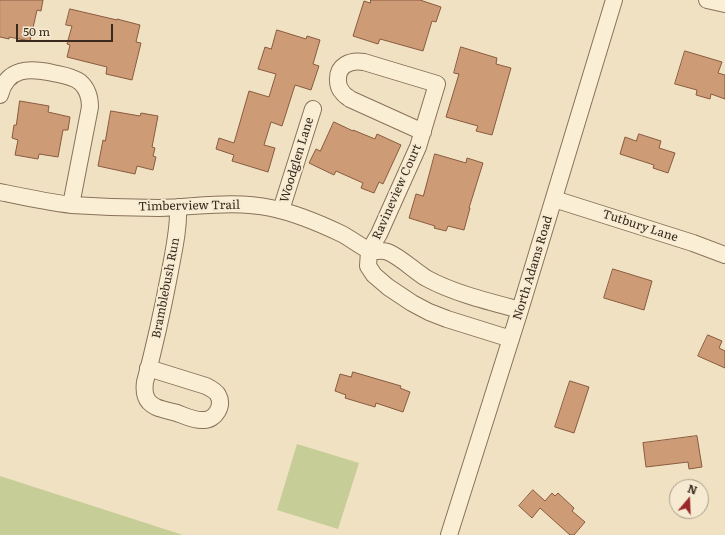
<!DOCTYPE html>
<style>
body{margin:0}
#map{position:relative;width:725px;height:535px;overflow:hidden;background:#efe1c2;font-family:Literata,serif}
canvas{display:block}
.north{position:absolute;left:669px;top:479px;width:40px;height:40px;box-sizing:border-box;background:#f6ebd2;border:1px solid #aa9e8a;border-radius:50%;rotate:19deg;font-size:11px;font-weight:700;line-height:16px;text-align:center;color:#392a1d}
.north::after{content:'';display:block;margin:auto;width:14px;height:18px;background:#9a2729;clip-path:polygon(50% 0,100% 100%,50% 72%,0 100%)}
.scale{position:absolute;left:16px;top:24px;width:97px;height:18px;box-sizing:border-box;border:2px solid #392a1d;border-top:0;padding-left:5px;font-size:12px;line-height:14px;white-space:nowrap;color:#392a1d;-webkit-text-stroke:3px #f6ebd2;paint-order:stroke}
</style>
<div id="map">
<canvas width="725" height="535"></canvas>
<div class="north">N</div>
<div class="scale">50 m</div>
</div>
<script>
const ctx = document.querySelector('canvas').getContext('2d');
ctx.lineJoin = 'round';
function fillPath(path, color) { ctx.fillStyle = color; ctx.fill(path, 'evenodd'); }
function strokePath(path, color, width, dash) { ctx.strokeStyle = color; ctx.lineWidth = width; ctx.lineCap = dash ? 'butt' : 'round'; ctx.setLineDash(dash || []); ctx.stroke(path); }
function label(font, color, halo, rows, align = 'center') {
  ctx.font = font + ' Literata,serif'; ctx.lineWidth = 4; ctx.setLineDash([]); ctx.textBaseline = 'middle'; ctx.strokeStyle = halo; ctx.fillStyle = color; for (const [text, x, y, turn = 0] of rows) {
    ctx.save(); ctx.translate(x, y); ctx.rotate((+turn || 0) * Math.PI / 180); ctx.textAlign = isNaN(turn) ? turn : align; if (halo) ctx.strokeText(text, 0, 0); ctx.fillText(text, 0, 0); ctx.restore();
  }
}
fillPath(new Path2D(`
 M 297,444 L 359,463 L 338,529 L 277,510 Z
 M 0,476 L 183,535 L 0,535 Z`), '#c7cd96');
const building = new Path2D(`
 M 0,0 L 43,0 L 41,11 L 37,10 L 30,41 L 9,37 L 9,39 L 0,37 Z
 M 371,0 L 420,0 L 441,7 L 436,22 L 432,21 L 423,51 L 380,39 L 378,44 L 353,36 L 364,1 L 370,3 Z
 M 70,9 L 117,20 L 117,19 L 140,25 L 136,42 L 141,43 L 132,80 L 106,74 L 107,67 L 67,57 L 70,45 L 67,44 L 72,26 L 66,25 Z
 M 277,30 L 306,39 L 307,36 L 320,40 L 313,64 L 319,66 L 311,90 L 295,85 L 282,126 L 271,122 L 264,145 L 275,148 L 268,172 L 232,161 L 234,155 L 216,149 L 219,138 L 234,143 L 249,91 L 269,97 L 276,74 L 258,69 L 265,47 L 271,49 Z
 M 461,47 L 497,58 L 496,64 L 511,68 L 492,135 L 476,131 L 478,126 L 446,117 L 459,74 L 454,73 Z
 M 685,51 L 722,62 L 718,73 L 725,75 L 725,99 L 711,94 L 710,99 L 696,95 L 697,90 L 675,84 Z
 M 20,101 L 49,106 L 48,112 L 70,117 L 68,130 L 63,130 L 58,157 L 39,154 L 38,159 L 15,155 L 18,140 L 12,138 L 14,125 L 16,125 Z
 M 111,111 L 140,116 L 141,113 L 158,116 L 152,147 L 155,148 L 153,156 L 156,157 L 153,170 L 137,166 L 135,174 L 98,166 L 103,140 L 105,141 Z
 M 334,122 L 353,131 L 353,130 L 375,139 L 377,134 L 401,145 L 383,184 L 379,182 L 374,193 L 361,188 L 363,183 L 336,171 L 334,175 L 309,163 L 316,149 L 320,151 Z
 M 639,134 L 661,141 L 659,148 L 675,153 L 668,173 L 653,168 L 654,165 L 620,154 L 625,137 L 636,141 Z
 M 435,154 L 466,163 L 467,158 L 483,163 L 469,208 L 470,208 L 464,230 L 448,226 L 446,231 L 434,228 L 435,226 L 409,218 L 416,194 L 423,196 Z
 M 613,269 L 652,281 L 644,310 L 604,298 Z
 M 708,335 L 722,341 L 719,348 L 725,351 L 725,368 L 698,356 Z
 M 353,372 L 401,386 L 400,388 L 410,392 L 403,412 L 376,403 L 375,407 L 345,398 L 346,395 L 335,391 L 340,374 L 351,377 Z
 M 570,381 L 589,387 L 574,433 L 555,427 Z
 M 697,436 L 702,467 L 689,469 L 688,462 L 646,467 L 643,443 Z
 M 533,490 L 545,501 L 552,493 L 555,496 L 558,493 L 574,508 L 572,511 L 585,522 L 574,535 L 570,535 L 540,508 L 532,518 L 519,506 Z`);
fillPath(building, '#ce9b77');
strokePath(building, '#895b3e', 1);
const minor = new Path2D(`
 M 707,0 L 725,4
 M 0,95 C 7,67 30,68 53,73 C 62,75 72,76 80,82 C 88,89 90,98 90,107 L 71,205
 M 423,132 L 350,99 C 348,97 345,96 343,93 C 340,90 338,86 338,81 C 337,65 350,60 364,62 L 437,84 L 418,147 L 379,234 L 369,251 L 368,266 L 374,275 L 388,287 L 412,303 L 429,312 L 447,319 L 511,339
 M 0,192 C 24,197 47,202 72,205 C 101,207 130,208 159,208 C 197,207 234,200 271,208 C 295,213 319,223 342,234 C 351,239 359,245 368,250 C 373,253 381,249 388,252 C 402,258 413,270 426,278 C 453,293 490,302 520,310
 M 554,199 L 693,243 L 725,255
 M 281,210 L 313,109
 M 148,368 L 206,386 C 210,388 216,391 218,395 C 224,406 215,420 204,420 C 195,421 185,416 177,413 C 170,411 163,410 156,407 C 154,406 151,404 149,402 C 144,396 144,389 145,382 C 155,345 163,308 170,271 C 174,249 179,228 178,207
 M 449,535 L 520,310 L 614,0`);
strokePath(minor, '#897259', 18);
strokePath(minor, '#faefd5', 16);
label('12px', '#392a1d', '#f6ebd2', [
 ["Woodglen Lane",297,160,-73],
 ["Ravineview Court",397,192,-66],
 ["Timberview Trail",189,206,-1],
 ["Tutbury Lane",640,226,18],
 ["North Adams Road",533,268,-73],
 ["Bramblebush Run",166,288,-79]
]);
</script>
